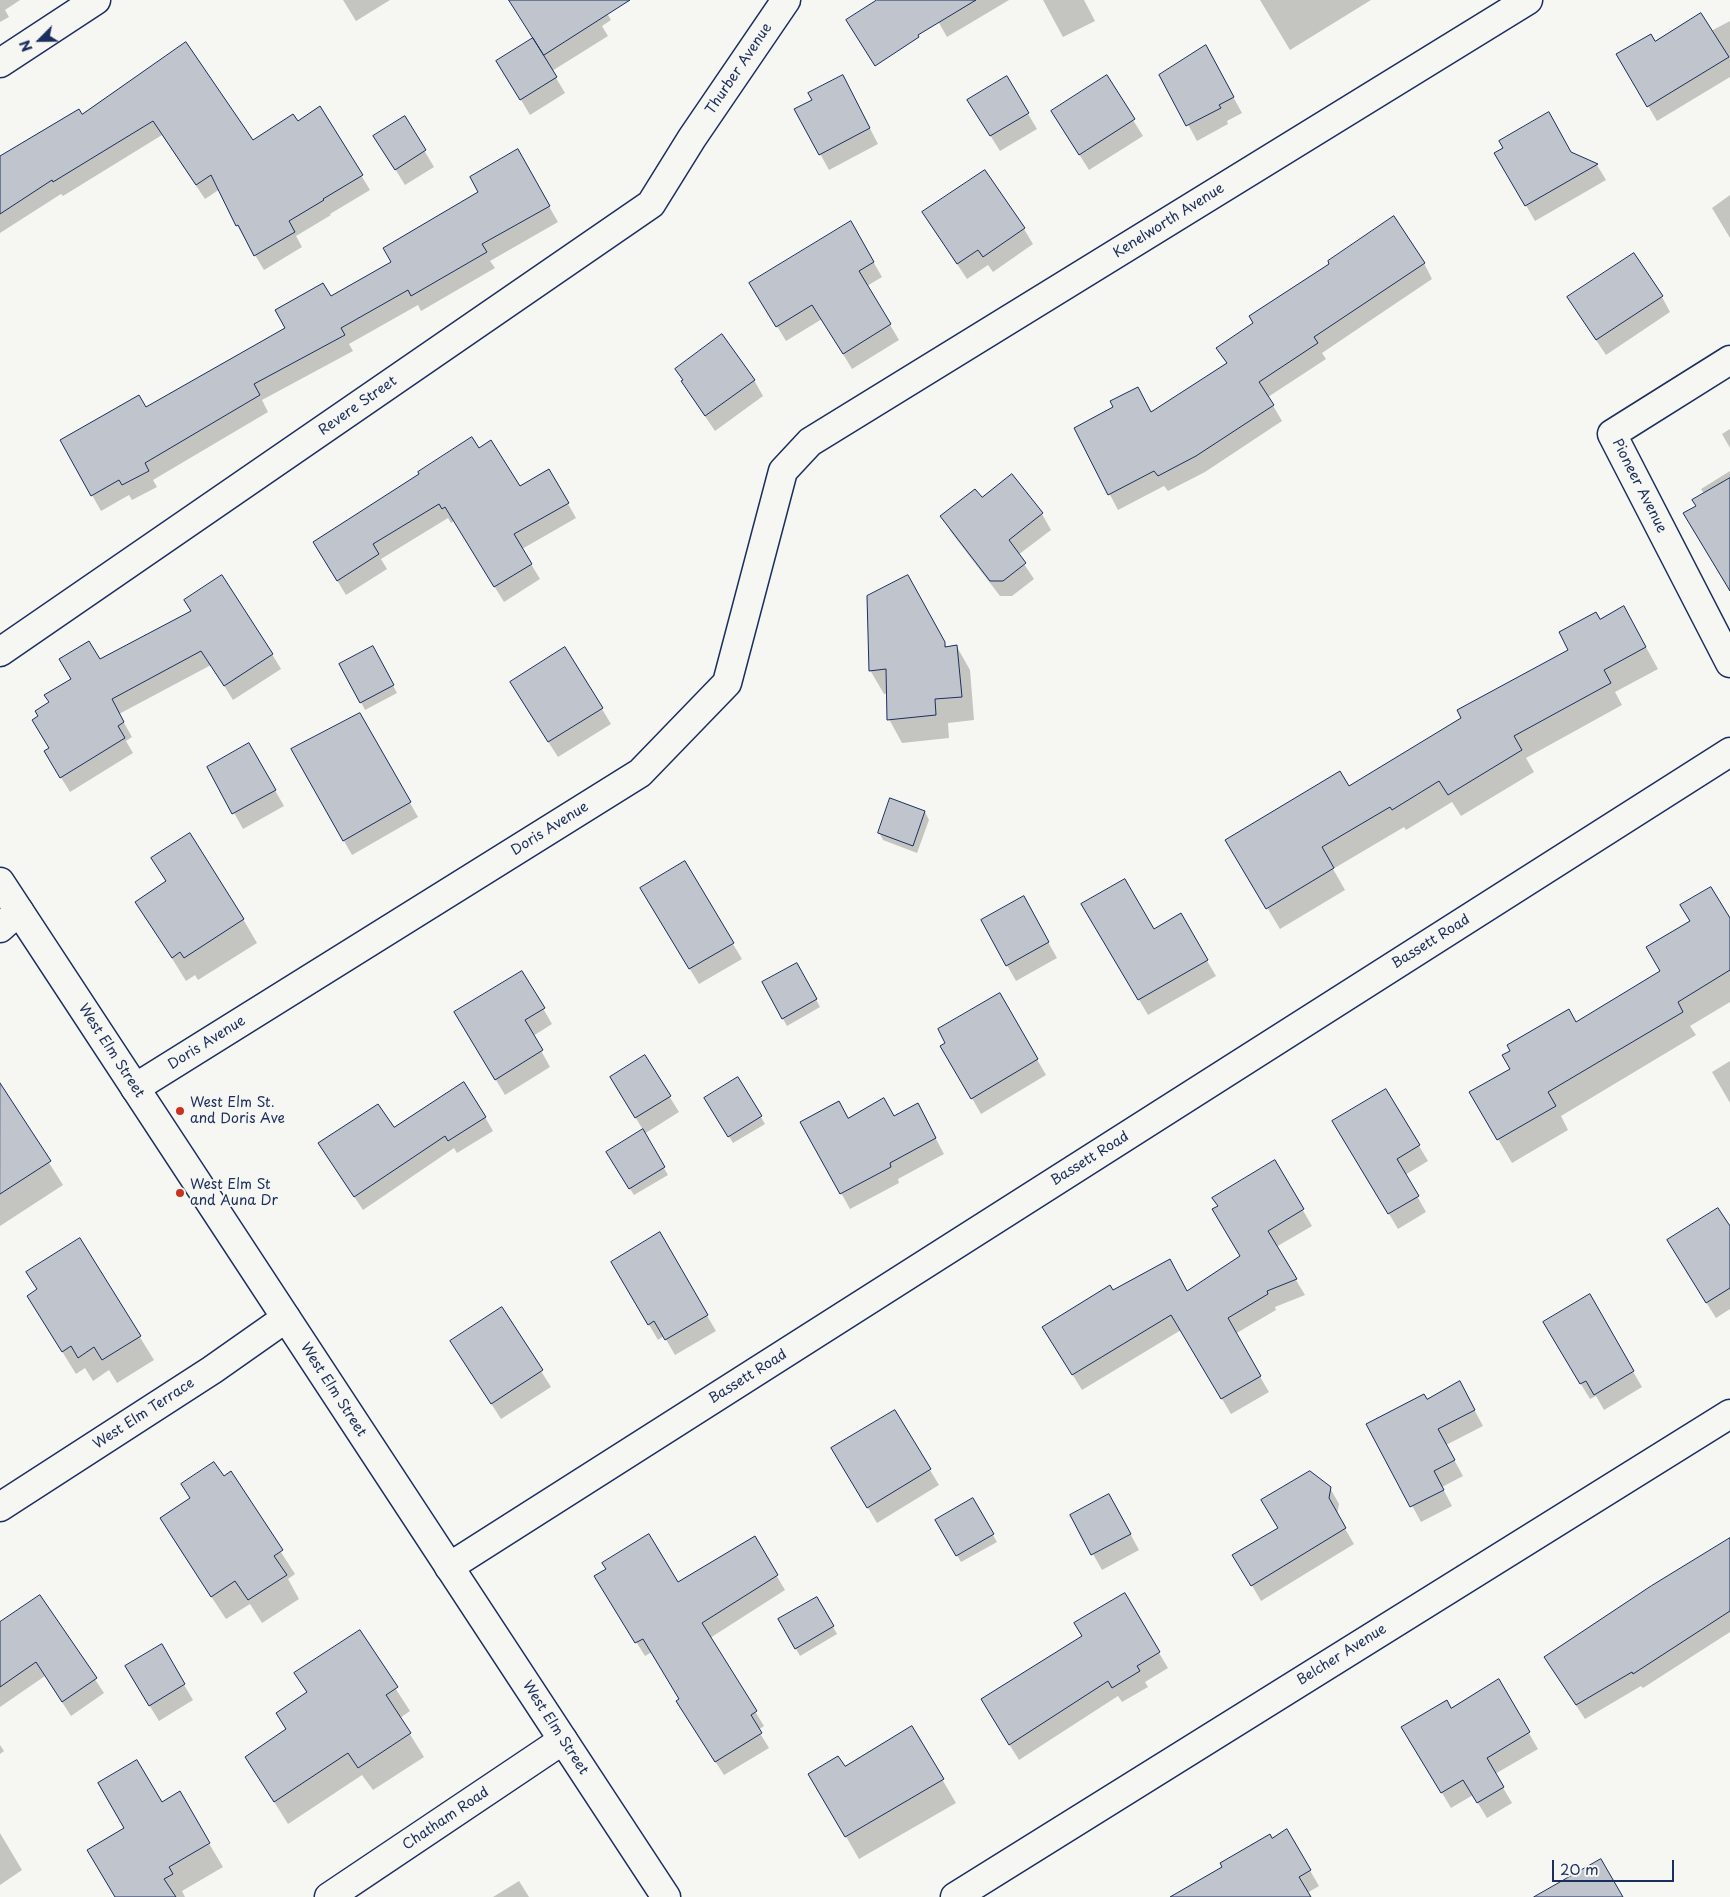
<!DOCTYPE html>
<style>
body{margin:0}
#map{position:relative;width:1730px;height:1897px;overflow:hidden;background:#f6f6f2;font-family:"Playpen Sans",sans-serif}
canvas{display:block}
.north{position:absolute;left:15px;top:15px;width:50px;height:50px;-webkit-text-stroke:4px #f6f6f2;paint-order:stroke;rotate:247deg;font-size:14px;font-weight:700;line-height:20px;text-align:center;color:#1b2f5e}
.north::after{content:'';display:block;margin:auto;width:18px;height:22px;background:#1b2f5e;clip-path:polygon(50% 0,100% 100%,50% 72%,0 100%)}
.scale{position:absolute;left:1552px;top:1860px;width:122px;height:22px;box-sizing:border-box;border:2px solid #1b2f5e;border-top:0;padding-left:6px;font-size:15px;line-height:18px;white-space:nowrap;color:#1b2f5e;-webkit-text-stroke:4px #f6f6f2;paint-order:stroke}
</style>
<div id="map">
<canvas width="1730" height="1897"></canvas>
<div class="north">N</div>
<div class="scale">20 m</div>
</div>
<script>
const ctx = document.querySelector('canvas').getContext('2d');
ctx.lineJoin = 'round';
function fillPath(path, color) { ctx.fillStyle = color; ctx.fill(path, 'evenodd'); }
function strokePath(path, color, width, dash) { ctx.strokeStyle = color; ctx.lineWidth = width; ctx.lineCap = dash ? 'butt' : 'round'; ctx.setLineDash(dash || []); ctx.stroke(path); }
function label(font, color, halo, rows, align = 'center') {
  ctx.font = font + ' "Playpen Sans",sans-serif'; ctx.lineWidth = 4; ctx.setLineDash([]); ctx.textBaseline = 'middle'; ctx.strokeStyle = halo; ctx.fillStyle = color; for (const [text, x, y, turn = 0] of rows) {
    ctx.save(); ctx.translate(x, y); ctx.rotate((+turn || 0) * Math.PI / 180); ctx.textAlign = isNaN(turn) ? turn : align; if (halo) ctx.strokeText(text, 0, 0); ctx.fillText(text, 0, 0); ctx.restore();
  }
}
fillPath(new Path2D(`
 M 0,0 L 20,0 L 5,10 L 9,17 L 0,22 Z
 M 343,0 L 390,0 L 356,21 Z
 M 510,0 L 599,0 L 611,20 L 602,26 L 608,36 L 552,71 L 565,93 L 530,115 L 498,61 L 534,39 Z
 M 926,0 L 1009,0 L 947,37 Z
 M 1043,0 L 1084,0 L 1095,21 L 1063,37 Z
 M 1260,0 L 1371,0 L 1290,50 Z
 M 1730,21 L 1730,77 L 1657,121 L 1618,55 L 1655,43 L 1711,31 Z
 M 185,44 L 253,142 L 297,122 L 361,175 L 370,190 L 330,214 L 331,215 L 296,236 L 302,247 L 264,270 L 237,225 L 220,189 L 205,199 L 162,135 L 63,196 L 61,194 L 0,233 L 0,158 L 82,115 Z
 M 1214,62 L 1242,113 L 1227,121 L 1228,124 L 1197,141 L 1161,75 Z
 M 1006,77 L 1037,129 L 1000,151 L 978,116 Z
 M 1106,77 L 1143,136 L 1089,170 L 1062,127 Z
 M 851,92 L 878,144 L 829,170 L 796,110 Z
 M 405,118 L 434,167 L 405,185 L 384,151 Z
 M 517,151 L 558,222 L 490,261 L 495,268 L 421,311 L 418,305 L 349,344 L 353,351 L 262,400 L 268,412 L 153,480 L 157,487 L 132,500 L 129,495 L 101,511 L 61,440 L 146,409 L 287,328 L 330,298 L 393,262 L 480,193 Z
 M 1496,153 L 1570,153 L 1597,165 L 1606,180 L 1535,221 Z
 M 1730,195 L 1730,238 L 1712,208 Z
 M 851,223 L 882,277 L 867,286 L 899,340 L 852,369 L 822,319 L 786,341 L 760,298 Z
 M 933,228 L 1024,229 L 1033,244 L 993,272 L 988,265 L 967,279 Z
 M 1424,263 L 1432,279 L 1322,353 L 1326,359 L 1268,397 L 1282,421 L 1205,472 L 1168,491 L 1164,486 L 1118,510 L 1075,428 L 1151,414 L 1227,364 L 1218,348 L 1255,324 L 1331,264 Z
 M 1662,297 L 1670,312 L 1606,355 L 1578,313 Z
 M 754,380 L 763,396 L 715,431 L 692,397 L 684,381 Z
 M 1730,429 L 1730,448 L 1722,434 Z
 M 478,450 L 519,487 L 549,470 L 576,518 L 522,549 L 540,579 L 504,602 L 454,521 L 451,523 L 448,518 L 381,559 L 387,569 L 346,595 L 323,557 Z
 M 1730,471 L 1730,589 L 1697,506 L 1704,494 L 1701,489 Z
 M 1012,476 L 1042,514 L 1051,530 L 1018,555 L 1034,579 L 1012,596 L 1000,596 L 951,532 L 942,516 L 982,499 Z
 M 921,600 L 947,648 L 957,647 L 970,670 L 974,720 L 948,723 L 949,738 L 902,743 L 889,719 L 888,693 L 884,694 L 870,670 Z
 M 192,612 L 272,654 L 281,669 L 233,700 L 211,665 L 119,714 L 132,737 L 126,741 L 133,753 L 70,792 L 54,766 L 50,748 L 40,717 L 50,703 L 99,661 Z
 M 1599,621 L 1636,629 L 1658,669 L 1615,692 L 1622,705 L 1526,758 L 1534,772 L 1461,816 L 1452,802 L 1406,830 L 1404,827 L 1333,869 L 1345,890 L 1280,929 L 1239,861 L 1349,787 L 1463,718 L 1570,650 Z
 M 373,648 L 397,693 L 365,710 L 361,702 Z
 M 520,698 L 602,709 L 611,724 L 558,757 Z
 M 360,715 L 418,817 L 352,855 L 292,750 Z
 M 249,745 L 284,806 L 243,829 L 209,768 Z
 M 891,800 L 925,812 L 929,820 L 917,853 L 883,840 L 879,832 Z
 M 153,858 L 243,919 L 257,943 L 198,980 L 195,975 L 186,981 L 137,902 L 167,882 Z
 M 684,863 L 742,959 L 699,984 L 650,904 Z
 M 1083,904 L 1154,931 L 1180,915 L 1216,976 L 1148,1015 Z
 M 1032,913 L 1057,958 L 1016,981 L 982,921 Z
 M 1730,920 L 1730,1002 L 1690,1026 L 1696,1035 L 1561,1116 L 1568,1130 L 1512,1163 L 1471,1093 L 1511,1070 L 1576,1024 L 1661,972 Z
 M 797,964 L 820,1007 L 787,1026 L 763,983 Z
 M 522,972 L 552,1024 L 533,1036 L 550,1067 L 505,1095 L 465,1028 Z
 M 1000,995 L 1046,1075 L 981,1114 L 942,1046 Z
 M 645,1057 L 679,1112 L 644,1134 L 668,1175 L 634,1195 L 607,1153 L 643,1130 L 621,1093 Z
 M 1730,1061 L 1730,1103 L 1712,1072 Z
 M 738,1079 L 765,1124 L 733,1143 L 706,1098 Z
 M 0,1085 L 63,1185 L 0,1226 Z
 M 1386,1091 L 1428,1161 L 1405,1175 L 1426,1212 L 1398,1229 L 1334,1121 Z
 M 485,1117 L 493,1131 L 457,1153 L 454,1148 L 363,1210 L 328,1157 L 393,1129 Z
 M 894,1117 L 926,1120 L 944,1154 L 898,1179 L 899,1183 L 850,1209 L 802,1122 Z
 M 1275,1162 L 1312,1226 L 1276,1247 L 1305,1295 L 1275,1307 L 1276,1310 L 1235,1334 L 1269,1392 L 1231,1414 L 1181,1330 L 1082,1390 L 1053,1343 L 1113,1291 L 1187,1293 L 1242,1256 Z
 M 1730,1229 L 1730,1309 L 1716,1318 L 1677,1256 Z
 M 659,1234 L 716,1331 L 675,1355 L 664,1336 L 658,1340 L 612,1262 Z
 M 80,1240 L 154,1360 L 117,1383 L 109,1370 L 93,1381 L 85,1368 L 76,1374 L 42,1319 L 38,1290 Z
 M 1589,1296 L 1642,1387 L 1604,1410 L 1596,1396 L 1590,1399 L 1553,1338 Z
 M 502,1309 L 551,1387 L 501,1419 L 451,1341 Z
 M 1468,1398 L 1483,1426 L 1446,1445 L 1463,1476 L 1442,1487 L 1452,1506 L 1421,1522 L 1368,1425 L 1426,1400 Z
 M 895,1412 L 939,1485 L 877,1523 L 833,1449 Z
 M 230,1473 L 295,1574 L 288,1579 L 299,1599 L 262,1623 L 250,1604 L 226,1619 L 175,1542 L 224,1478 Z
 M 1330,1488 L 1339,1504 L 1337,1515 L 1354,1544 L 1261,1601 L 1243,1570 L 1279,1528 Z
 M 973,1500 L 997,1542 L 961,1562 L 937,1520 Z
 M 1118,1511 L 1139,1550 L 1102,1570 L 1093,1554 Z
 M 754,1538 L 785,1590 L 710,1638 L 764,1726 L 758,1730 L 769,1748 L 724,1775 L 686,1716 L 681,1700 L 652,1652 L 645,1656 L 604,1590 L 607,1569 L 677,1584 Z
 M 1730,1540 L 1730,1632 L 1643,1688 L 1641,1686 L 1585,1719 L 1554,1672 Z
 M 1124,1594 L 1168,1668 L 1145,1682 L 1148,1687 L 1122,1702 L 1118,1696 L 1019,1760 L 991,1715 L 1083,1637 Z
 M 40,1596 L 104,1693 L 71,1716 L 45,1676 L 0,1707 L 0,1624 Z
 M 817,1598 L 837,1634 L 800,1656 L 780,1620 Z
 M 359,1632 L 410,1711 L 400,1718 L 424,1757 L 373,1790 L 362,1775 L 288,1824 L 246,1757 L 287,1730 L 307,1693 L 296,1674 Z
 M 161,1646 L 193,1700 L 159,1721 L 135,1682 Z
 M 1499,1681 L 1538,1749 L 1495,1774 L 1512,1803 L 1487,1818 L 1473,1795 L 1451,1808 L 1403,1727 L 1450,1709 Z
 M 912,1728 L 956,1803 L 859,1859 L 810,1774 L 845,1768 Z
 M 0,1745 L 4,1751 L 0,1754 Z
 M 179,1793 L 223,1867 L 182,1891 L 185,1897 L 116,1897 L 162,1804 Z
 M 1287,1831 L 1319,1886 L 1307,1893 L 1310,1897 L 1173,1897 Z
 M 0,1833 L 22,1870 L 0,1885 Z
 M 519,1881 L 529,1897 L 493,1897 Z`), '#0003');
const building = new Path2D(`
 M 509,0 L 630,0 L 544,55 Z
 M 877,0 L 976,0 L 918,35 L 919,37 L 875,66 L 846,20 Z
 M 1701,13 L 1729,57 L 1647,107 L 1616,54 L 1651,34 L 1655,41 Z
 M 533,38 L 557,77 L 520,100 L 496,61 Z
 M 186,42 L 253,140 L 293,114 L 298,121 L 320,106 L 363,175 L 323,199 L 324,200 L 289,221 L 295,232 L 254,256 L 238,225 L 236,226 L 211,175 L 196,185 L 153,121 L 53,182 L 52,180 L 0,214 L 0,156 L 79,109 L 82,114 Z
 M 1206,45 L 1234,97 L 1219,105 L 1221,108 L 1186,126 L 1159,75 Z
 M 843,75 L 870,128 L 819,155 L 794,109 L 812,100 L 808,93 Z
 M 1107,75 L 1135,119 L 1079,155 L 1051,111 Z
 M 1007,76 L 1029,113 L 990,136 L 967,100 Z
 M 1549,112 L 1571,152 L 1598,164 L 1525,206 L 1494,153 L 1503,148 L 1499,141 Z
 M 405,116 L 426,150 L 395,170 L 373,136 Z
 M 518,149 L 550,206 L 482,244 L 487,252 L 411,296 L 408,290 L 341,328 L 345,335 L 254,384 L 260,395 L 145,463 L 149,471 L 122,485 L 119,480 L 91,496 L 60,440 L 139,395 L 146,407 L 285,328 L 275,310 L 323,283 L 331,296 L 391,262 L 383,248 L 478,192 L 470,177 Z
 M 985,170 L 1025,228 L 983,257 L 978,250 L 957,264 L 922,212 Z
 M 1394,216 L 1425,263 L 1314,337 L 1318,343 L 1259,382 L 1274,405 L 1196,456 L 1158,476 L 1154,471 L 1108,495 L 1074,428 L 1113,407 L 1110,401 L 1138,387 L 1151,412 L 1227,363 L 1216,348 L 1253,323 L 1249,316 L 1329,264 L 1328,261 Z
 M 851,221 L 874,262 L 859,271 L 891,324 L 843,354 L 812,305 L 776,327 L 749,283 Z
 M 1634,253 L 1663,296 L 1596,340 L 1567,297 Z
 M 722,334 L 755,380 L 705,416 L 681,381 L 683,380 L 675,369 Z
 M 472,437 L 479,448 L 491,440 L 520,486 L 549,469 L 569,503 L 514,534 L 532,564 L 494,587 L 445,507 L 442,509 L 439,504 L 373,544 L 379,554 L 337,581 L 313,542 L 419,474 L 418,472 Z
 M 1012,474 L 1043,513 L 1009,540 L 1026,563 L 1003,581 L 990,581 L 940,516 L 975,489 L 982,497 Z
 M 1730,478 L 1730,591 L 1683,513 L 1696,506 L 1692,500 Z
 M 222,575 L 273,654 L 224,686 L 201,651 L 112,699 L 124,722 L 118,726 L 125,738 L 60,778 L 44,751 L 49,748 L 32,720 L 38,716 L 35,711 L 49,702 L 44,695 L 71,679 L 59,659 L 89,641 L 100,659 L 191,611 L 184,600 Z
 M 908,575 L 945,642 L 945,647 L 957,645 L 962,697 L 935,699 L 936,715 L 887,720 L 886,669 L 869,671 L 867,596 Z
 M 1624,606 L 1646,647 L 1604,670 L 1611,683 L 1514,736 L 1522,750 L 1448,795 L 1439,781 L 1392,810 L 1390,807 L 1322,847 L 1334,868 L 1266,909 L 1225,840 L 1340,771 L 1349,786 L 1461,718 L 1457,710 L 1568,650 L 1559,632 L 1596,612 L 1600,619 Z
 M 373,646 L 394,685 L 360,703 L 339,664 Z
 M 565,647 L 603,708 L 548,742 L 510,682 Z
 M 360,713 L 411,802 L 343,841 L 291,749 Z
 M 249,743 L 276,790 L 232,814 L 207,767 Z
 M 890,798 L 925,811 L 913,846 L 878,833 Z
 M 190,833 L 244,919 L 184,958 L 180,952 L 172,958 L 135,902 L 166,881 L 151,858 Z
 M 685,861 L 734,943 L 689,969 L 640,888 Z
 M 1125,879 L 1154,929 L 1181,913 L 1208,960 L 1138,1000 L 1081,904 Z
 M 1711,887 L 1730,918 L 1730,970 L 1678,1002 L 1683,1012 L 1548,1092 L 1556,1106 L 1497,1140 L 1469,1092 L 1510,1069 L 1502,1055 L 1510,1051 L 1507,1045 L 1569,1009 L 1576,1022 L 1660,971 L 1646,947 L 1690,921 L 1680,905 Z
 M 1024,896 L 1049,942 L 1006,966 L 981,920 Z
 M 797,963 L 817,999 L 782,1019 L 762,982 Z
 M 522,971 L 545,1008 L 525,1020 L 543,1050 L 495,1080 L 454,1012 Z
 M 1000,993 L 1038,1059 L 971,1099 L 940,1046 L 945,1043 L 938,1029 Z
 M 645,1055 L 671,1096 L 635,1118 L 610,1077 Z
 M 738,1077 L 762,1116 L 728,1137 L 704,1098 Z
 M 464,1082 L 486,1117 L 448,1141 L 445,1136 L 354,1197 L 318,1143 L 378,1104 L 394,1127 Z
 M 0,1083 L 51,1161 L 0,1194 Z
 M 1386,1089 L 1420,1145 L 1397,1159 L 1419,1196 L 1388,1214 L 1332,1121 Z
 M 884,1098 L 894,1116 L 918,1103 L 936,1138 L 890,1163 L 891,1167 L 840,1194 L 800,1122 L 839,1101 L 848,1118 Z
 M 643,1129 L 665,1167 L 629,1189 L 606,1152 Z
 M 1275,1160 L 1304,1209 L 1268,1231 L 1297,1279 L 1267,1291 L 1268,1294 L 1228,1318 L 1261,1376 L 1221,1399 L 1171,1315 L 1072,1375 L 1042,1327 L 1110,1285 L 1113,1290 L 1170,1259 L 1187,1291 L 1240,1256 L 1212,1209 L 1218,1206 L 1212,1198 Z
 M 1718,1208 L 1730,1226 L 1730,1288 L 1706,1303 L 1667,1240 Z
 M 660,1232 L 708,1315 L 665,1340 L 654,1321 L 648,1325 L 611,1262 Z
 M 80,1238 L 141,1336 L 102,1360 L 94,1347 L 78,1358 L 71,1346 L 62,1352 L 27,1296 L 37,1289 L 26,1272 Z
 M 1590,1294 L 1634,1371 L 1594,1395 L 1586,1381 L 1580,1384 L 1543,1322 Z
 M 502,1307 L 543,1370 L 491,1404 L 450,1341 Z
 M 1460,1381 L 1475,1410 L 1438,1429 L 1455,1460 L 1434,1471 L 1444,1490 L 1410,1507 L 1366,1424 L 1424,1394 L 1427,1399 Z
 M 895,1410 L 931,1469 L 867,1508 L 831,1448 Z
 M 214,1462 L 224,1476 L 231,1471 L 283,1550 L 274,1556 L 287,1575 L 248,1600 L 235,1581 L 211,1597 L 160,1518 L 190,1498 L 181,1484 Z
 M 1310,1471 L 1331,1487 L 1329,1498 L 1346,1528 L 1251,1586 L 1232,1555 L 1278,1528 L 1261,1500 Z
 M 1109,1494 L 1131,1534 L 1091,1555 L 1070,1515 Z
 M 973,1498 L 994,1534 L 956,1556 L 935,1520 Z
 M 649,1534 L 678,1582 L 755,1536 L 778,1575 L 702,1623 L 757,1711 L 751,1715 L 762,1733 L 715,1762 L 676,1701 L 679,1699 L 643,1639 L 635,1643 L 594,1576 L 606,1569 L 602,1563 Z
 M 1730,1538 L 1730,1611 L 1633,1674 L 1632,1672 L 1576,1705 L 1544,1657 L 1651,1586 Z
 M 1125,1593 L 1160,1652 L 1137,1666 L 1140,1671 L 1112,1688 L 1108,1681 L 1009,1745 L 981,1699 L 1082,1636 L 1074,1623 Z
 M 40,1595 L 97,1678 L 62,1702 L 36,1662 L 0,1687 L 0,1622 Z
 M 817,1597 L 834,1626 L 795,1649 L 778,1619 Z
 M 360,1630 L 398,1687 L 386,1695 L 411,1733 L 358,1768 L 348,1753 L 274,1802 L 245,1757 L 286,1729 L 276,1713 L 307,1692 L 294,1673 Z
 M 162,1644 L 185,1684 L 149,1706 L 125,1666 Z
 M 1499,1679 L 1530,1732 L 1487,1758 L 1504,1787 L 1477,1803 L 1463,1780 L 1441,1793 L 1401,1727 L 1447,1700 L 1451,1708 Z
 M 912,1726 L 944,1779 L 845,1837 L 808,1774 L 838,1756 L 845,1766 Z
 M 137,1760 L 162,1802 L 180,1791 L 210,1843 L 169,1867 L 173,1874 L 164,1879 L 176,1897 L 115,1897 L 87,1850 L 124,1828 L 98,1783 Z
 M 1287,1829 L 1311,1870 L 1299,1877 L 1311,1897 L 1170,1897 L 1222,1867 L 1220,1863 L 1270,1834 L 1272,1838 Z
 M 1601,1859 L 1623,1897 L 1534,1897 Z`);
fillPath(building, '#c0c4cd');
strokePath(building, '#1b2f5e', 1);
const street = new Path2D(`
 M 0,63 L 96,0
 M 1730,360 L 1612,434 L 1730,663
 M 0,652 L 651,204 L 692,138 L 786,0
 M 0,928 L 19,911
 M 135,1088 L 640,773 L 727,683 L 783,471 L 810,442 L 1528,0
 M 0,1507 L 212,1370 L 286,1318
 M 449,1567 L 1730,752
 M 329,1897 L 563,1740
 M 955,1897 L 1730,1414`);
const secondary = new Path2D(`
 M 0,882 L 666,1897`);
strokePath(street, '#1b2f5e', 31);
strokePath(secondary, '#1b2f5e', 31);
strokePath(street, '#f6f6f2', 28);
strokePath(secondary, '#f6f6f2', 28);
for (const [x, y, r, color] of [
 [180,1111,5,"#c8321e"],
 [180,1193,5,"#c8321e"]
]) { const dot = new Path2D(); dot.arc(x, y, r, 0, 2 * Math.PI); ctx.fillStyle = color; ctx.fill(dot); strokePath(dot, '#f6f6f2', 2); }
label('14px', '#1b2f5e', '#f6f6f2', [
 ["Thurber Avenue",739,69,-56],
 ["Kenelworth Avenue",1169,221,-32],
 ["Revere Street",358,406,-35],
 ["Pioneer Avenue",1639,486,63],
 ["Doris Avenue",550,829,-32],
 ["Bassett Road",1431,942,-32],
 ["Doris Avenue",207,1043,-32],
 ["West Elm Street",111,1051,57],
 ["Bassett Road",1090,1159,-32],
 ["Bassett Road",748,1377,-32],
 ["West Elm Street",333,1390,57],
 ["West Elm Terrace",144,1414,-33],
 ["Belcher Avenue",1342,1655,-32],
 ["West Elm Street",555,1728,57],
 ["Chatham Road",446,1819,-34]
]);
label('14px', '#1b2f5e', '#f6f6f2', [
 ["West Elm St.",190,1103],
 ["and Doris Ave",190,1119],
 ["West Elm St",190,1185],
 ["and Auna Dr",190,1201]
], 'left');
</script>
